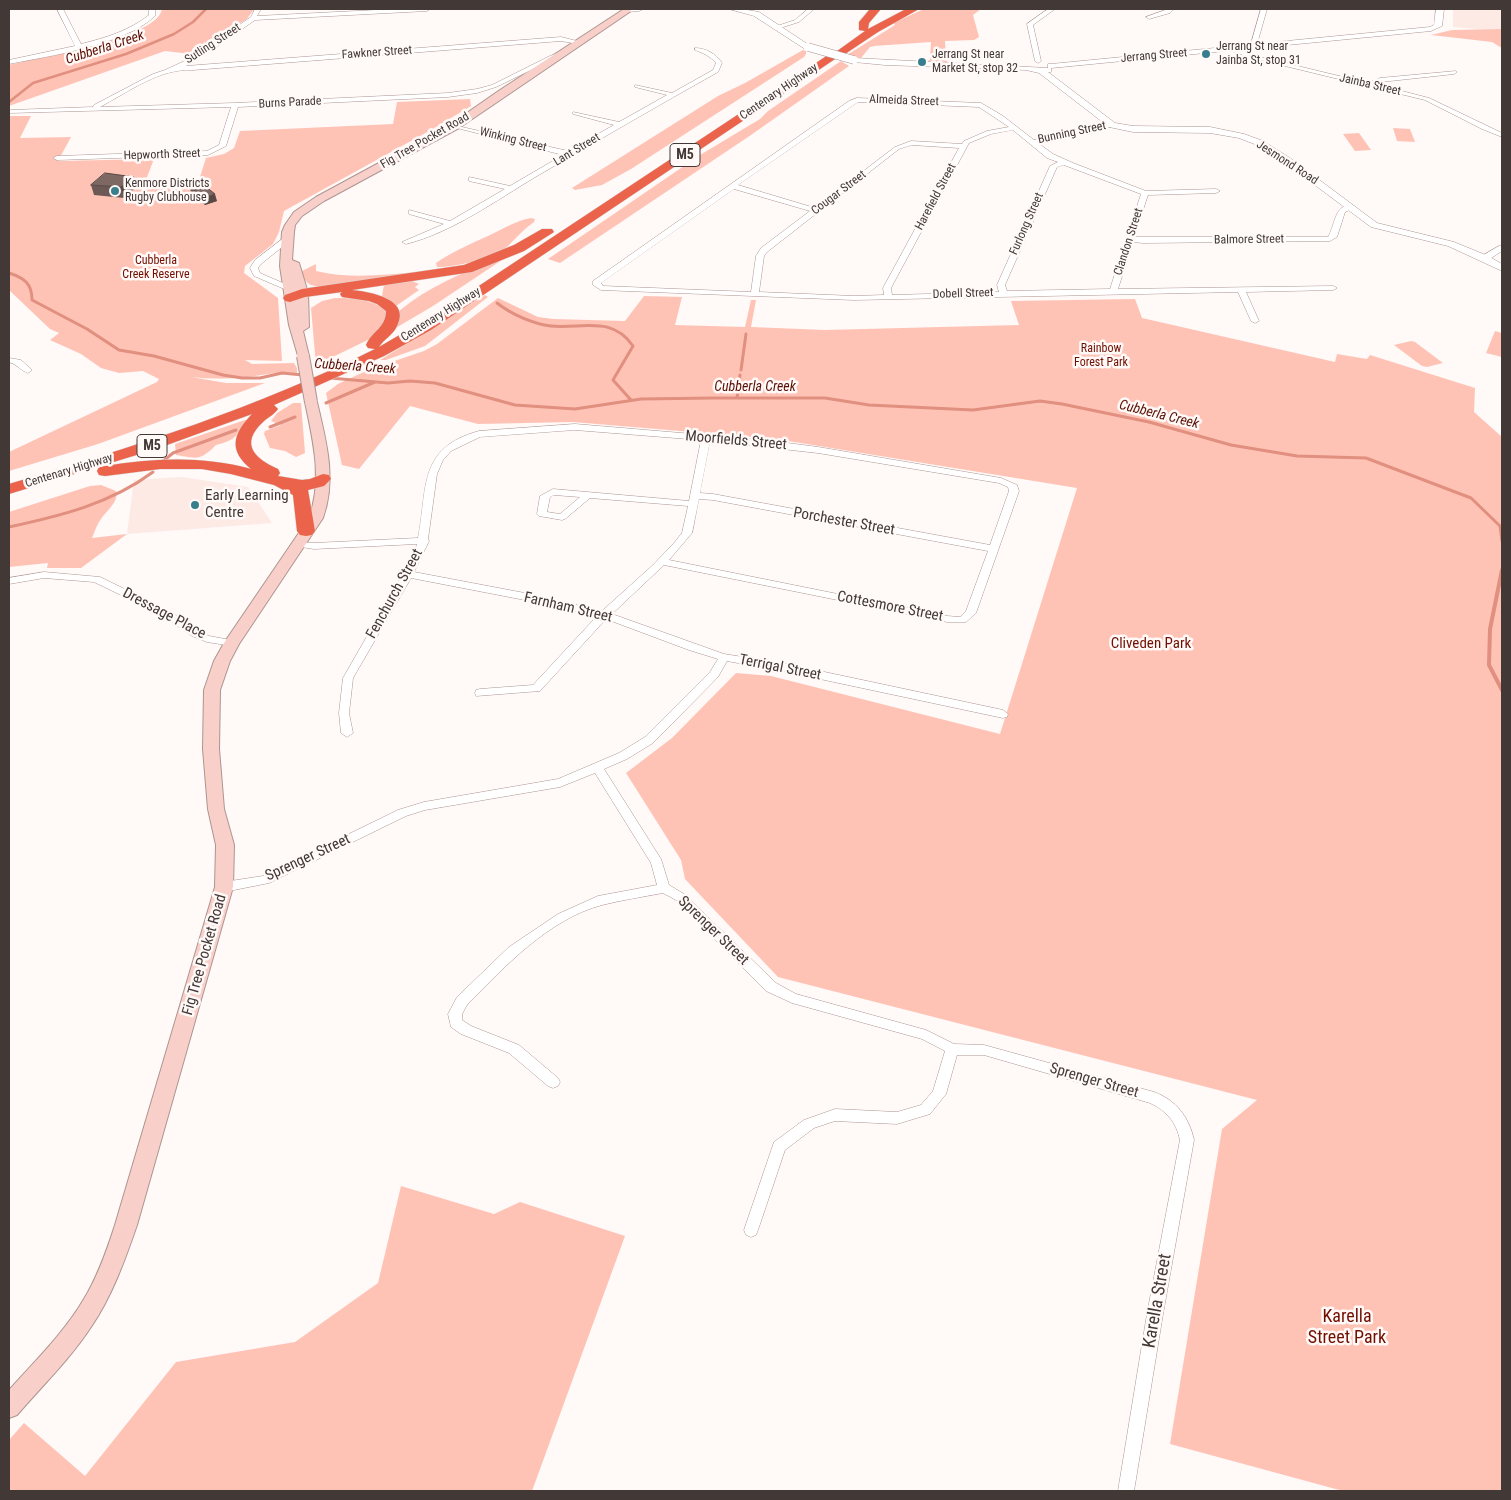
<!DOCTYPE html>
<style>
body{margin:0}
#map{position:relative;width:1511px;height:1500px;overflow:hidden;background:#fff9f8;font-family:"Roboto Condensed",sans-serif}
canvas{display:block}
.frame{position:absolute;inset:0;border:10px solid #423936;pointer-events:none}
</style>
<div id="map">
<canvas width="1511" height="1500"></canvas>
<div class="frame"></div>
</div>
<script>
const ctx = document.querySelector('canvas').getContext('2d');
ctx.lineJoin = 'round';
function fillPath(path, color) { ctx.fillStyle = color; ctx.fill(path, 'evenodd'); }
function strokePath(path, color, width, dash) { ctx.strokeStyle = color; ctx.lineWidth = width; ctx.lineCap = dash ? 'butt' : 'round'; ctx.setLineDash(dash || []); ctx.stroke(path); }
function label(font, color, halo, rows, align = 'center') {
  ctx.font = font + ' "Roboto Condensed",sans-serif'; ctx.lineWidth = 5; ctx.setLineDash([]); ctx.textBaseline = 'middle'; ctx.strokeStyle = halo; ctx.fillStyle = color; for (const [text, x, y, turn = 0] of rows) {
    ctx.save(); ctx.translate(x, y); ctx.rotate((+turn || 0) * Math.PI / 180); ctx.textAlign = isNaN(turn) ? turn : align; if (halo) ctx.strokeText(text, 0, 0); ctx.fillText(text, 0, 0); ctx.restore();
  }
}
fillPath(new Path2D(`
 M 1453,9 L 1502,9 L 1502,31 L 1453,27 Z
 M 182,477 L 248,487 L 272,523 L 127,534 L 134,480 Z`), '#feeae5');
fillPath(new Path2D(`
 M 162,9 L 254,9 L 247,19 L 191,54 L 165,51 L 9,106 L 9,65 C 37,58 157,39 162,9 Z
 M 924,9 L 981,9 L 973,15 L 979,37 L 974,40 L 945,41 L 946,60 L 948,62 L 927,61 L 930,60 L 931,42 L 874,46 L 870,47 L 861,58 L 847,55 L 895,25 L 893,23 Z
 M 1502,29 L 1502,48 L 1492,42 L 1431,35 L 1452,30 Z
 M 803,50 L 806,51 L 806,54 L 804,57 L 631,169 L 602,185 L 575,190 L 572,188 L 718,96 L 745,83 Z
 M 841,61 L 849,66 L 751,135 L 560,263 L 548,259 L 700,155 L 760,119 L 768,111 Z
 M 470,99 L 471,106 L 431,130 L 284,211 L 279,232 L 273,244 L 245,266 L 244,273 L 278,298 L 282,361 L 245,360 L 252,364 L 294,363 L 297,368 L 297,373 C 279,371 264,375 246,377 C 227,379 209,379 191,377 L 226,383 L 265,383 L 98,444 L 9,471 L 9,452 L 157,382 L 159,379 L 143,371 L 119,373 L 101,368 L 81,354 L 50,340 L 59,333 L 50,329 L 9,290 L 9,116 L 31,116 L 20,138 L 71,137 L 58,161 L 154,159 L 145,182 L 199,180 L 206,158 L 224,154 L 234,148 L 240,131 L 393,124 L 397,102 Z
 M 1393,128 L 1410,129 L 1415,142 L 1397,141 Z
 M 1359,133 L 1371,150 L 1355,151 L 1343,134 Z
 M 531,218 L 535,219 L 534,222 C 524,229 517,237 508,246 C 493,259 456,267 437,267 L 436,263 C 452,252 470,244 488,236 C 503,229 515,221 531,218 Z
 M 499,259 L 502,260 L 433,306 L 394,329 L 398,321 L 399,311 C 428,287 463,272 499,259 Z
 M 316,264 L 316,271 C 349,279 383,275 417,272 C 396,276 326,293 309,284 C 305,281 302,276 302,271 Z
 M 412,281 L 419,284 L 415,287 L 419,290 L 396,306 L 382,296 L 384,285 Z
 M 485,295 L 488,297 L 425,346 L 386,360 L 380,360 Z
 M 644,296 L 682,297 L 675,325 L 745,327 L 751,300 L 756,300 L 751,327 L 825,330 L 1019,325 L 1011,301 L 1135,299 L 1142,318 L 1335,362 L 1337,354 L 1367,359 L 1370,355 L 1475,388 L 1474,412 L 1502,437 L 1502,1491 L 1343,1491 L 1170,1444 L 1222,1129 L 1257,1100 L 778,977 L 685,879 L 681,860 L 626,773 L 672,738 L 736,673 L 771,676 L 1000,734 L 1077,488 L 776,439 L 573,422 L 478,424 L 410,406 L 359,469 L 342,465 L 326,393 L 338,384 L 368,370 L 424,351 L 437,344 L 498,298 L 538,317 L 553,319 L 625,321 Z
 M 335,298 C 354,298 370,299 386,310 L 388,318 L 372,338 L 316,365 L 311,308 L 322,301 Z
 M 1495,331 L 1502,333 L 1502,357 L 1486,353 Z
 M 1411,341 L 1415,342 L 1443,363 L 1427,367 L 1422,366 L 1394,345 Z
 M 293,403 L 301,403 L 305,453 L 296,457 L 285,451 L 270,448 L 264,434 L 265,431 L 281,425 L 271,421 L 277,413 Z
 M 245,420 L 248,420 C 234,437 238,439 216,445 C 199,462 197,458 176,455 L 175,444 Z
 M 101,485 L 116,491 C 119,502 107,510 101,519 C 97,524 95,531 92,538 L 127,534 L 81,568 L 47,568 L 48,563 L 9,567 L 9,512 L 90,486 Z
 M 401,1186 L 494,1214 L 520,1202 L 625,1236 L 532,1491 L 9,1491 L 9,1440 L 24,1423 L 85,1476 L 176,1362 L 295,1342 L 378,1283 Z`), '#ffc3b6');
strokePath(new Path2D(`
 M 9,102 L 33,83 L 126,54 L 174,34 L 193,22 L 206,9`), '#e18f7e', 2.5);
strokePath(new Path2D(`
 M 9,273 C 24,278 32,283 32,300 L 87,329 L 119,350 L 154,356 L 223,375 L 242,378 L 260,378 L 282,373 L 303,375
 M 497,303 C 511,314 533,324 551,326 C 582,329 612,315 633,346 L 613,380 L 631,400
 M 741,370 L 746,334
 M 330,378 L 388,383 L 410,381 L 435,383 L 515,405 L 575,409 L 641,399 L 713,398 L 825,398 L 869,405 L 973,410 L 1040,401 L 1062,404 L 1149,422 L 1231,445 L 1297,456 L 1366,458 L 1471,498 L 1500,526 L 1502,541
 M 737,398 L 740,375
 M 326,403 L 375,382
 M 270,427 L 295,417
 M 162,462 L 173,453 L 236,430
 M 9,527 C 60,516 110,504 153,472`), '#e18f7e', 3);
strokePath(new Path2D(`
 M 1502,570 L 1490,629 L 1489,665 L 1502,690`), '#e18f7e', 4);
const minor = new Path2D(`
 M 57,9 L 63,9 L 81,44 C 105,38 129,31 149,15 L 149,9 L 155,9 L 155,16 C 125,45 49,56 9,64 L 9,60 L 75,46 Z
 M 255,9 L 261,9 L 257,16 L 396,9 L 430,9 L 427,11 L 255,20 L 208,53 L 186,66 L 561,37 L 581,42 L 578,44 L 561,41 L 193,70 C 160,68 128,92 100,107 L 235,103 L 448,93 L 477,89 L 492,85 L 550,56 L 561,52 L 564,54 L 496,87 L 477,93 L 448,97 L 238,107 L 226,146 L 208,155 L 57,160 L 53,158 L 57,156 L 207,151 L 219,145 L 231,107 L 9,113 L 9,111 L 11,110 L 93,107 L 94,105 L 153,74 L 165,70 L 191,58 L 251,17 Z
 M 808,9 L 814,9 L 799,22 L 777,29 L 774,27 L 795,20 Z
 M 1048,9 L 1055,9 L 1033,25 L 1041,61 L 1038,63 L 1035,61 L 1027,24 Z
 M 1168,9 L 1174,9 L 1170,13 L 1149,19 L 1146,17 Z
 M 1261,9 L 1267,9 L 1257,44 L 1260,47 L 1257,49 L 1251,44 Z
 M 1232,47 L 1252,55 L 1368,83 L 1380,78 L 1456,71 L 1457,72 L 1454,74 L 1381,82 L 1375,84 L 1429,98 L 1502,133 L 1502,137 L 1482,129 L 1425,100 L 1248,57 L 1230,50 L 1229,49 Z
 M 695,48 C 706,48 716,54 722,63 L 718,72 C 657,106 597,141 537,176 C 495,201 453,232 406,244 L 402,242 L 444,224 L 409,214 L 409,210 L 450,221 L 505,189 L 469,181 L 469,177 L 510,186 L 563,155 L 453,127 L 453,125 L 568,151 L 614,125 L 573,114 L 573,112 L 619,122 L 667,95 L 635,87 L 635,85 L 672,93 L 713,70 L 716,63 C 710,56 703,53 695,50 Z
 M 857,98 L 981,103 L 1003,116 L 1034,140 L 1114,124 L 1114,126 L 1038,143 L 1053,154 L 1073,163 L 1146,191 L 1216,189 L 1220,191 L 1216,193 L 1148,195 L 1134,237 L 1328,237 C 1335,226 1334,204 1352,205 L 1352,209 L 1345,212 L 1337,237 L 1330,241 L 1143,243 L 1133,242 L 1118,289 L 1333,286 L 1337,288 L 1333,290 L 1246,292 L 1259,321 L 1255,323 L 1251,321 L 1238,292 L 854,300 L 601,290 L 593,285 L 593,281 L 849,101 ZM 858,102 L 979,107 L 1009,127 L 987,131 L 964,141 L 962,144 L 911,141 L 895,147 L 815,208 L 738,185 ZM 1013,130 L 1047,158 L 1058,162 L 1050,166 L 997,285 L 999,292 L 892,295 L 891,288 L 969,143 L 991,134 ZM 912,145 L 959,148 L 883,288 L 884,295 L 854,296 L 759,292 L 764,256 L 767,252 L 899,149 ZM 1064,165 L 1141,194 L 1110,289 L 1007,291 L 1005,285 L 1057,167 ZM 734,189 L 810,211 L 761,248 L 756,256 L 751,292 L 603,286 L 601,283 Z
 M 285,237 L 292,239 L 261,264 L 258,268 L 260,273 L 292,287 L 292,291 L 289,291 L 254,276 L 250,268 L 255,260 Z
 M 1499,246 L 1502,246 L 1502,251 L 1488,260 L 1482,260 L 1482,256 Z
 M 9,358 L 21,360 L 32,370 L 28,373 C 21,371 17,364 9,362 Z
 M 575,424 L 764,440 L 818,447 L 1001,478 L 1017,485 L 1019,491 L 976,613 L 966,622 L 947,622 L 664,565 L 612,614 L 724,654 L 787,664 L 1003,710 L 1008,714 L 1007,717 L 1003,718 L 787,672 L 727,661 L 718,677 L 653,743 L 627,759 L 604,769 L 661,859 L 669,885 L 684,894 L 776,983 L 796,994 L 926,1030 L 954,1044 L 984,1045 L 1154,1092 C 1176,1100 1189,1117 1194,1140 L 1163,1314 L 1134,1491 L 1118,1491 L 1147,1314 L 1180,1140 C 1176,1122 1167,1111 1150,1103 L 984,1055 L 957,1055 L 946,1094 L 930,1114 L 897,1124 L 835,1121 L 814,1128 L 785,1150 L 758,1230 L 756,1235 L 751,1237 L 746,1235 L 744,1230 L 774,1142 L 804,1120 L 835,1109 L 897,1112 L 921,1105 L 933,1091 L 945,1051 L 922,1039 L 792,1003 L 766,991 L 676,900 L 663,893 C 642,897 622,900 602,905 C 549,919 504,967 467,1005 L 462,1014 L 462,1020 L 471,1026 L 519,1045 L 558,1078 L 560,1082 L 558,1086 L 553,1088 L 548,1086 L 509,1053 L 461,1034 L 451,1027 L 448,1014 L 457,997 L 509,947 L 558,914 L 598,896 L 657,885 L 651,863 L 595,773 L 560,787 L 425,810 L 406,816 L 269,883 L 224,892 L 220,890 L 218,887 L 220,884 L 224,882 L 263,876 L 398,810 L 424,802 L 558,779 L 619,753 L 645,737 L 710,672 L 718,659 L 689,650 L 606,619 L 540,691 L 476,696 L 475,693 L 476,690 L 480,689 L 533,685 L 597,616 L 530,601 L 411,578 L 353,678 L 349,713 L 353,733 L 347,737 L 341,733 L 339,713 L 343,678 L 413,556 L 417,544 L 314,549 L 295,546 L 293,544 L 295,542 L 314,543 L 418,538 C 428,488 417,448 479,431 ZM 575,430 L 701,440 L 689,501 L 553,489 L 540,496 L 537,514 L 539,516 L 562,520 L 565,519 L 590,498 L 688,506 L 682,533 L 674,543 L 653,565 L 602,611 L 530,594 L 414,572 L 429,541 L 428,539 L 437,474 L 443,460 L 451,451 L 480,437 ZM 710,441 L 818,453 L 999,483 L 1008,487 L 1009,491 L 990,545 L 713,494 L 700,493 ZM 554,495 L 580,497 L 560,514 L 547,512 L 550,497 ZM 699,499 L 713,500 L 988,551 L 966,611 L 960,617 L 947,616 L 669,560 L 692,533 Z
 M 44,572 L 100,577 L 168,610 L 200,632 L 209,636 L 236,641 L 237,643 L 232,646 L 207,642 L 192,636 L 160,614 L 94,582 L 44,578 L 9,584 L 9,578 Z`);
const tertiary = new Path2D(`
 M 627,9 L 643,9 L 639,11 L 627,12 Z
 M 729,9 L 742,9 L 759,12 L 812,47 L 805,49 L 754,16 Z
 M 1436,9 L 1444,9 L 1442,26 L 1431,31 L 1051,68 L 1051,72 L 1048,72 L 1115,123 L 1133,126 L 1210,127 L 1244,134 L 1263,141 L 1290,158 L 1377,223 L 1454,242 L 1488,256 L 1502,264 L 1502,271 L 1448,246 L 1371,227 L 1284,162 L 1257,145 L 1239,138 L 1210,133 L 1133,132 L 1109,127 L 1039,73 L 1026,70 L 885,65 L 854,62 L 850,60 L 854,58 L 1048,68 L 1048,64 L 1051,64 L 1430,27 L 1434,25 Z`);
const secondary = new Path2D(`
 M 624,9 L 630,9 L 631,11 L 459,128 L 324,201 L 302,216 L 295,225 L 294,232 L 292,260 L 299,263 L 308,293 L 309,327 L 303,331 L 309,356 L 303,360 L 299,359 L 289,325 L 280,266 L 282,232 L 285,225 L 294,212 L 316,197 L 451,124 L 500,90 Z
 M 311,398 L 317,402 C 326,441 337,479 323,518 L 239,644 L 230,661 L 220,690 L 219,749 L 224,809 L 234,845 L 233,887 L 137,1225 C 125,1260 112,1296 91,1327 C 70,1359 42,1386 17,1415 L 9,1418 L 9,1390 C 35,1361 64,1333 84,1299 C 98,1276 107,1250 115,1225 L 215,887 L 216,845 L 208,809 L 203,749 L 204,690 L 214,661 L 224,643 L 309,518 C 323,479 313,441 305,402 Z`);
const motorway = new Path2D(`
 M 870,9 L 881,9 L 869,23 L 868,29 L 906,9 L 919,9 L 878,32 L 842,56 L 838,57 L 431,330 L 384,356 L 274,405 L 278,409 C 274,415 268,417 263,422 C 239,444 255,459 278,469 L 280,473 L 278,476 L 302,480 L 310,479 L 323,474 L 329,475 L 331,479 L 324,486 L 308,490 L 315,531 L 312,535 L 306,536 L 300,535 L 297,531 L 293,495 L 274,485 L 231,474 L 202,469 L 160,469 L 105,476 L 99,475 L 97,471 L 99,467 L 105,466 C 155,458 202,456 251,469 C 228,450 233,434 252,414 L 156,449 L 9,494 L 9,484 C 134,447 259,407 375,349 L 368,348 L 366,345 C 372,331 386,328 386,311 L 377,304 L 369,301 L 342,297 L 340,294 L 342,292 L 305,297 L 290,302 L 285,301 L 283,298 L 285,295 L 302,289 L 464,265 L 514,245 L 542,229 L 552,229 L 554,232 L 524,251 L 472,272 L 352,290 C 371,292 411,299 397,326 C 393,335 384,339 379,347 L 444,309 L 828,55 L 833,54 L 865,31 L 859,30 L 859,22 Z`);
strokePath(minor, '#ac9590', 1);
strokePath(tertiary, '#ac9590', 1);
strokePath(secondary, '#ac9590', 2);
strokePath(motorway, '#d9d7d7', 1);
fillPath(minor, '#fff');
fillPath(tertiary, '#fff');
fillPath(secondary, '#f9d0c9');
fillPath(motorway, '#eb634a');
const tertiaryBridge = new Path2D(`
 M 808,47 L 854,60`);
const secondaryBridge = new Path2D(`
 M 303,356 L 311,402`);
strokePath(tertiaryBridge, '#ac9590', 9, []);
strokePath(secondaryBridge, '#ac9590', 14, []);
strokePath(tertiaryBridge, '#fff', 8);
strokePath(secondaryBridge, '#f9d0c9', 12);
fillPath(new Path2D(`
 M 91,185 L 136,187 L 124,198 L 94,195 Z
 M 190,187 L 217,201 L 205,205 L 191,194 Z`), '#6c5955');
fillPath(new Path2D(`
 M 134,177 L 136,187 L 124,198 L 121,187 Z
 M 215,194 L 217,201 L 205,205 L 204,198 Z`), '#584945');
const building = new Path2D(`
 M 105,173 L 134,177 L 121,187 L 91,185 Z
 M 201,183 L 215,194 L 204,198 L 190,187 Z`);
fillPath(building, '#7d6863');
strokePath(building, '#584945', 1);
for (const [x, y, r, color] of [
 [1206,54,5,"#397e8c"],
 [922,62,5,"#397e8c"],
 [115,191,5,"#397e8c"],
 [195,505,5,"#397e8c"]
]) { const dot = new Path2D(); dot.arc(x, y, r, 0, 2 * Math.PI); ctx.fillStyle = color; ctx.fill(dot); strokePath(dot, '#fff9f8', 2); }
label('12px', '#423936', '#fff9f8', [
 ["Sutling Street",213,44,-33],
 ["Fawkner Street",377,53,-4],
 ["Jerrang Street",1154,56,-5],
 ["Jainba Street",1370,85,13],
 ["Centenary Highway",779,92,-34],
 ["Almeida Street",904,101,2],
 ["Burns Parade",290,103,-3],
 ["Bunning Street",1072,133,-12],
 ["Winking Street",513,140,14],
 ["Fig Tree Pocket Road",425,141,-30],
 ["Lant Street",577,150,-31],
 ["Hepworth Street",162,155,-2],
 ["Jesmond Road",1287,163,33],
 ["Cougar Street",839,193,-37],
 ["Harefield Street",936,197,-62],
 ["Furlong Street",1027,224,-66],
 ["Balmore Street",1249,240,-1],
 ["Clandon Street",1129,242,-72],
 ["Dobell Street",963,294,-2],
 ["Centenary Highway",441,315,-32],
 ["Centenary Highway",69,471,-17]
]);
label('12px', '#423936', '#fff9f8', [
 ["Jerrang St near",1216,47],
 ["Jainba St, stop 31",1216,61],
 ["Jerrang St near",932,55],
 ["Market St, stop 32",932,69],
 ["Kenmore Districts",125,184],
 ["Rugby Clubhouse",125,198]
], 'left');
label('12px', '#710e00', '#fff9f8', [
 ["Cubberla",156,261],
 ["Creek Reserve",156,275],
 ["Rainbow",1101,349],
 ["Forest Park",1101,363]
]);
label('italic 14px', '#5a1004', '#fff9f8', [
 ["Cubberla Creek",105,48,-18],
 ["Cubberla Creek",355,367,4],
 ["Cubberla Creek",755,387],
 ["Cubberla Creek",1159,415,14]
]);
for (const [x, y, w] of [
 [685,155,30],
 [152,446,30]
]) { const box = new Path2D(); box.roundRect(x - w / 2, y - 11.5, w, 23, 4); ctx.fillStyle = '#fff9f8'; ctx.fill(box); strokePath(box, '#423936', 1); }
label('bold 14px', '#423936', null, [
 ["M5",685,155],
 ["M5",152,446]
]);
label('15px', '#423936', '#fff9f8', [
 ["Moorfields Street",736,441,5],
 ["Porchester Street",844,522,10],
 ["Fenchurch Street",395,594,-61],
 ["Cottesmore Street",890,607,11],
 ["Farnham Street",568,608,13],
 ["Dressage Place",164,614,28],
 ["Terrigal Street",780,668,11],
 ["Sprenger Street",308,858,-25],
 ["Sprenger Street",713,931,44],
 ["Fig Tree Pocket Road",205,955,-74],
 ["Sprenger Street",1094,1081,16]
]);
label('15px', '#423936', '#fff9f8', [
 ["Early Learning",205,496],
 ["Centre",205,513]
], 'left');
label('15px', '#710e00', '#fff9f8', [
 ["Cliveden Park",1151,644]
]);
label('18px', '#423936', '#fff9f8', [
 ["Karella Street",1158,1301,-80]
]);
label('18px', '#710e00', '#fff9f8', [
 ["Karella",1347,1317],
 ["Street Park",1347,1338]
]);
</script>
